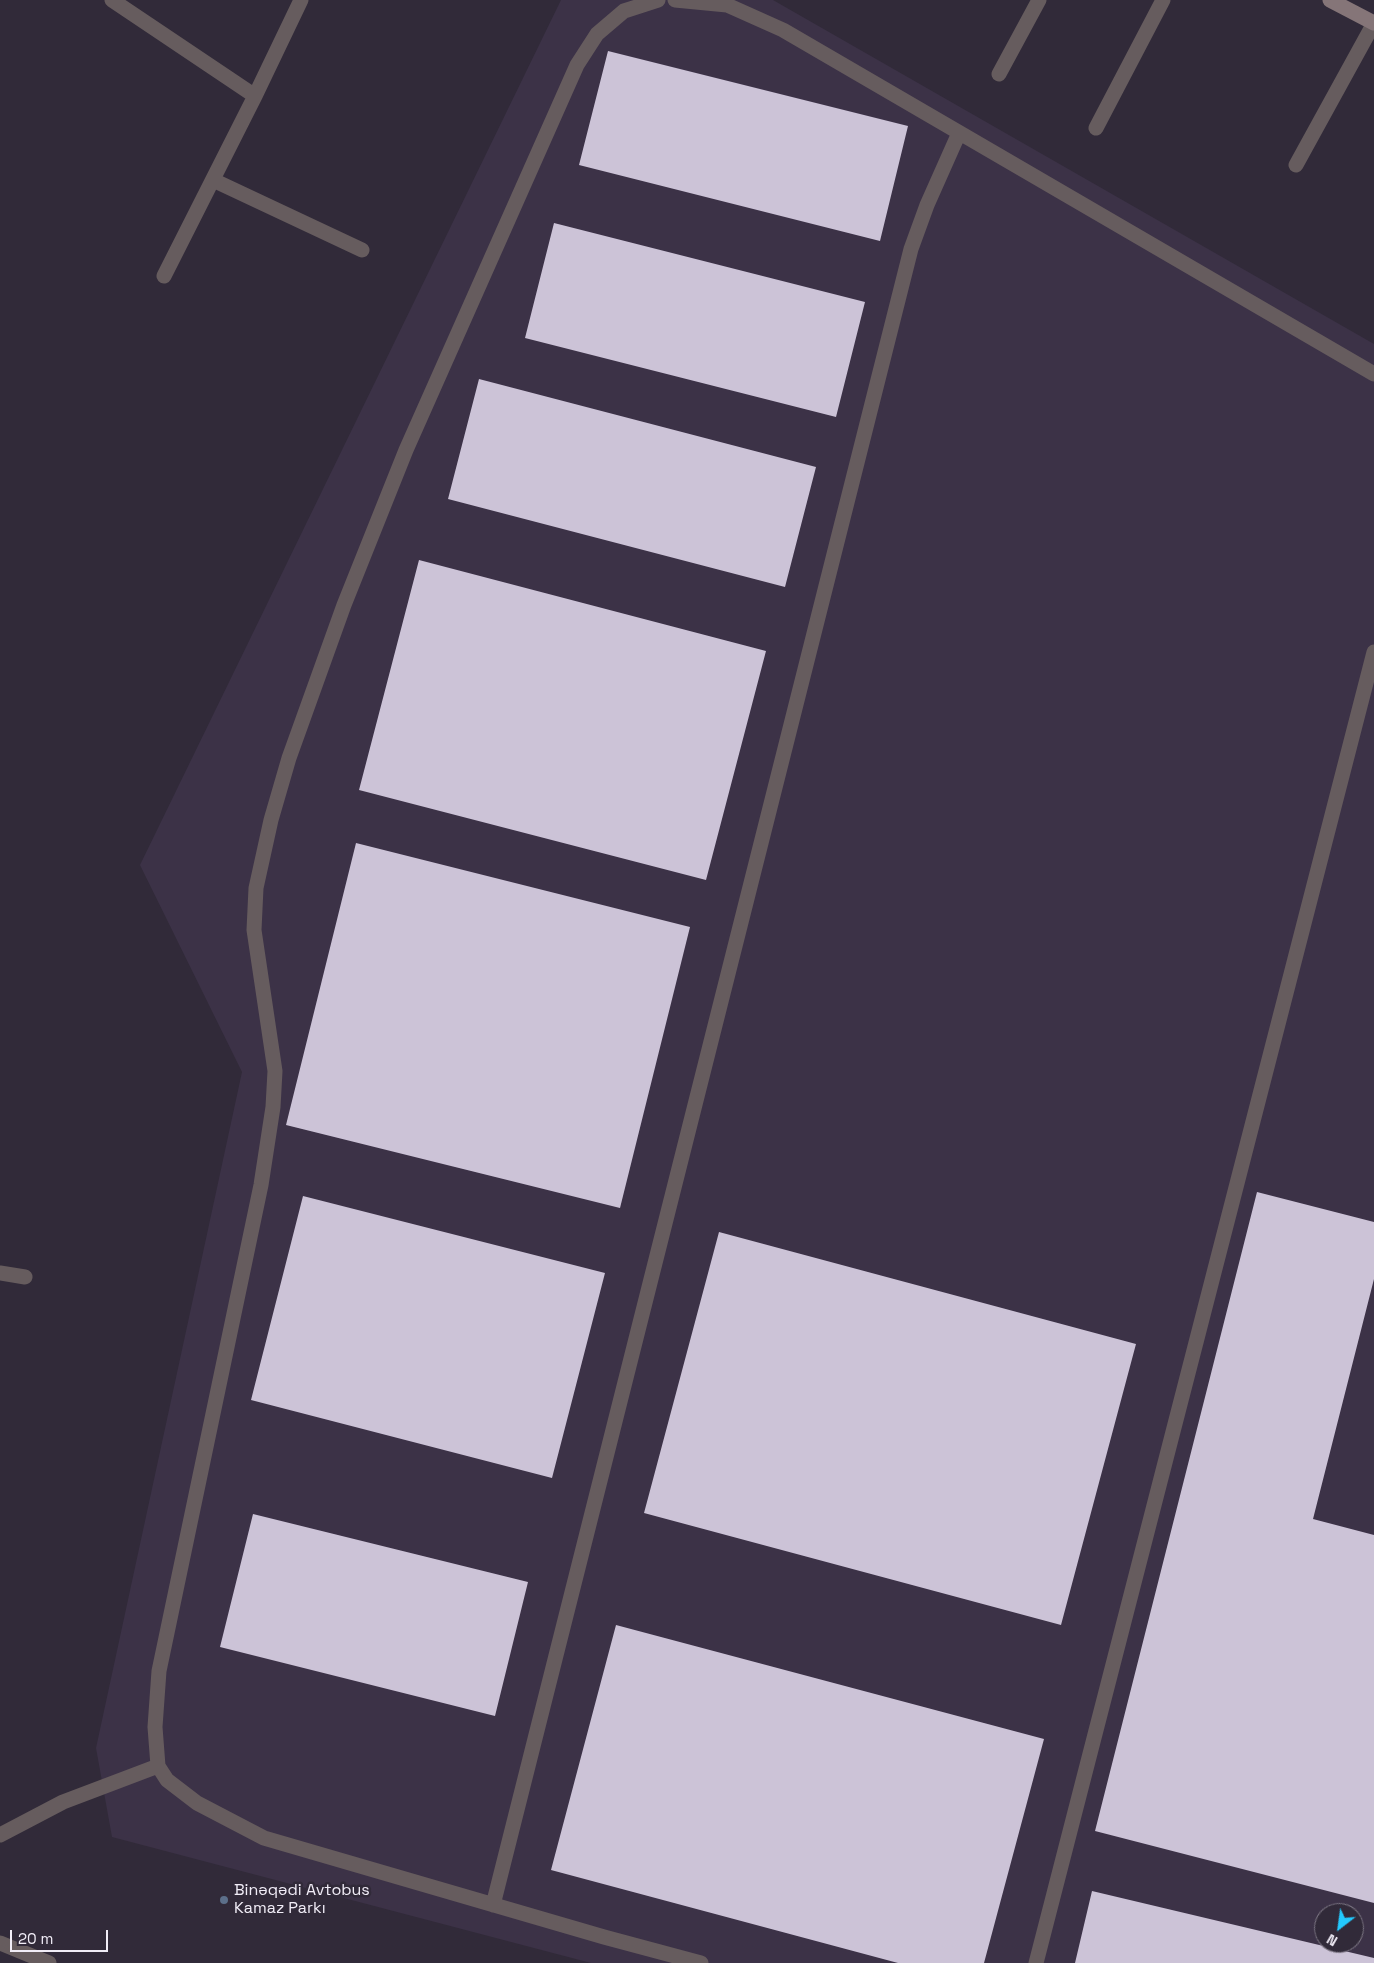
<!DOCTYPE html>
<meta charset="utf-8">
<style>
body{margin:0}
#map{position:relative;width:1374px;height:1963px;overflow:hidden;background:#312a39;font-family:"Space Grotesk",sans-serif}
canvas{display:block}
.north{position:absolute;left:1314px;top:1903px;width:50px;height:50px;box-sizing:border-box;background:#312a39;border:1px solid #7e7885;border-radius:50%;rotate:210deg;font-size:14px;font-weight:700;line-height:20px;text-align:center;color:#f1edf7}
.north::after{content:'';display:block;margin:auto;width:18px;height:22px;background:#23c9fe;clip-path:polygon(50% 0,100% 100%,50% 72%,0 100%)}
.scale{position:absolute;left:10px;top:1930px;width:98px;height:22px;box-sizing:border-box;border:2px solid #f1edf7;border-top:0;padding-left:6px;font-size:15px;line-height:18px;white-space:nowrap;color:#f1edf7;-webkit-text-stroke:4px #312a39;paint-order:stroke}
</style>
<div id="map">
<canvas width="1374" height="1963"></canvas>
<div class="north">N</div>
<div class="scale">20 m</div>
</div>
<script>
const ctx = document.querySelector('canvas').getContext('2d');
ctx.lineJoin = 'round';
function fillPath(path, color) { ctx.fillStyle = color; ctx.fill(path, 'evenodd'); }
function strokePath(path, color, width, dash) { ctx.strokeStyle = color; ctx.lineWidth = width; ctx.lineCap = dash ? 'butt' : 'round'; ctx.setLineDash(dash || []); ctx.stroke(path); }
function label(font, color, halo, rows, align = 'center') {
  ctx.font = font + ' "Space Grotesk",sans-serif'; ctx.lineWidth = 5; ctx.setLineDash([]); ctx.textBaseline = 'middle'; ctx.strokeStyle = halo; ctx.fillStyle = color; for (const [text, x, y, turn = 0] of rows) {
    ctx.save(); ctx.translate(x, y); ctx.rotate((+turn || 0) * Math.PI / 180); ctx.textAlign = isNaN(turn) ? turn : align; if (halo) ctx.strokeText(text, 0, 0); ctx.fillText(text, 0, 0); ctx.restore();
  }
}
fillPath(new Path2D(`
 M 561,0 L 773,0 L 1374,344 L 1374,1963 L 591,1963 L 112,1837 L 96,1748 L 242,1072 L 140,865 ZM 1324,1913 L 1354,1913 L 1354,1943 L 1324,1943 Z`), '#3c3247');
fillPath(new Path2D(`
 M 608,51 L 908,126 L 880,241 L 579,165 Z
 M 554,223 L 865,302 L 836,417 L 525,338 Z
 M 479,379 L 816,467 L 785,587 L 448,499 Z
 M 419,560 L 766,651 L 706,880 L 359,790 Z
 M 356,843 L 690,927 L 620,1208 L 286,1125 Z
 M 1257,1192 L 1374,1222 L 1374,1279 L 1313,1519 L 1374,1535 L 1374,1903 L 1095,1831 Z
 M 303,1196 L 605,1273 L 552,1478 L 251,1400 Z
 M 719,1232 L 1136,1344 L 1061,1625 L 644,1513 Z
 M 253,1514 L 528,1582 L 495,1716 L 220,1647 Z
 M 616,1625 L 1044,1739 L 984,1963 L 898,1963 L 551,1870 Z
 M 1092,1891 L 1374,1958 L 1374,1963 L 1075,1963 Z`), '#ccc3d7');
strokePath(new Path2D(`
 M 658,0 L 624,11 L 597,34 L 577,65 L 406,450 L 344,605 L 289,758 L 271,820 L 256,888 L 254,930 L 275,1071 L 273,1107 L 261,1185 L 159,1671 L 155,1727 L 158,1766 L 167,1780 L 197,1803 L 264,1838 L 604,1937 L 701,1963
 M 675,0 L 727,5 L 783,30 L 1374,374
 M 0,1273 L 25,1277
 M 0,1835 L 63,1802 L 158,1766
 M 493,1905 L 911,249 L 927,205 L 959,133
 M 0,1943 L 49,1963
 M 1036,1963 L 1374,652`), '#665c5e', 15);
strokePath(new Path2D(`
 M 112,0 L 255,96
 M 999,74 L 1039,0
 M 1096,128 L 1163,0
 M 1296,165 L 1374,23
 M 213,180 L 362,250
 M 164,276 L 255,96 L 301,0`), '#665c5e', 15);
strokePath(new Path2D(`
 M 1330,0 L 1374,23`), '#857578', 15);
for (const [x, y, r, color] of [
 [224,1900,5,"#5c6f8a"]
]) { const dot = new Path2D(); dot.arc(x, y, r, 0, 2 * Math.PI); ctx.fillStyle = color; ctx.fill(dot); strokePath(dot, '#312a39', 2); }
label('16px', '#f1edf7', '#312a39', [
 ["Binəqədi Avtobus",234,1891],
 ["Kamaz Parkı",234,1909]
], 'left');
</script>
